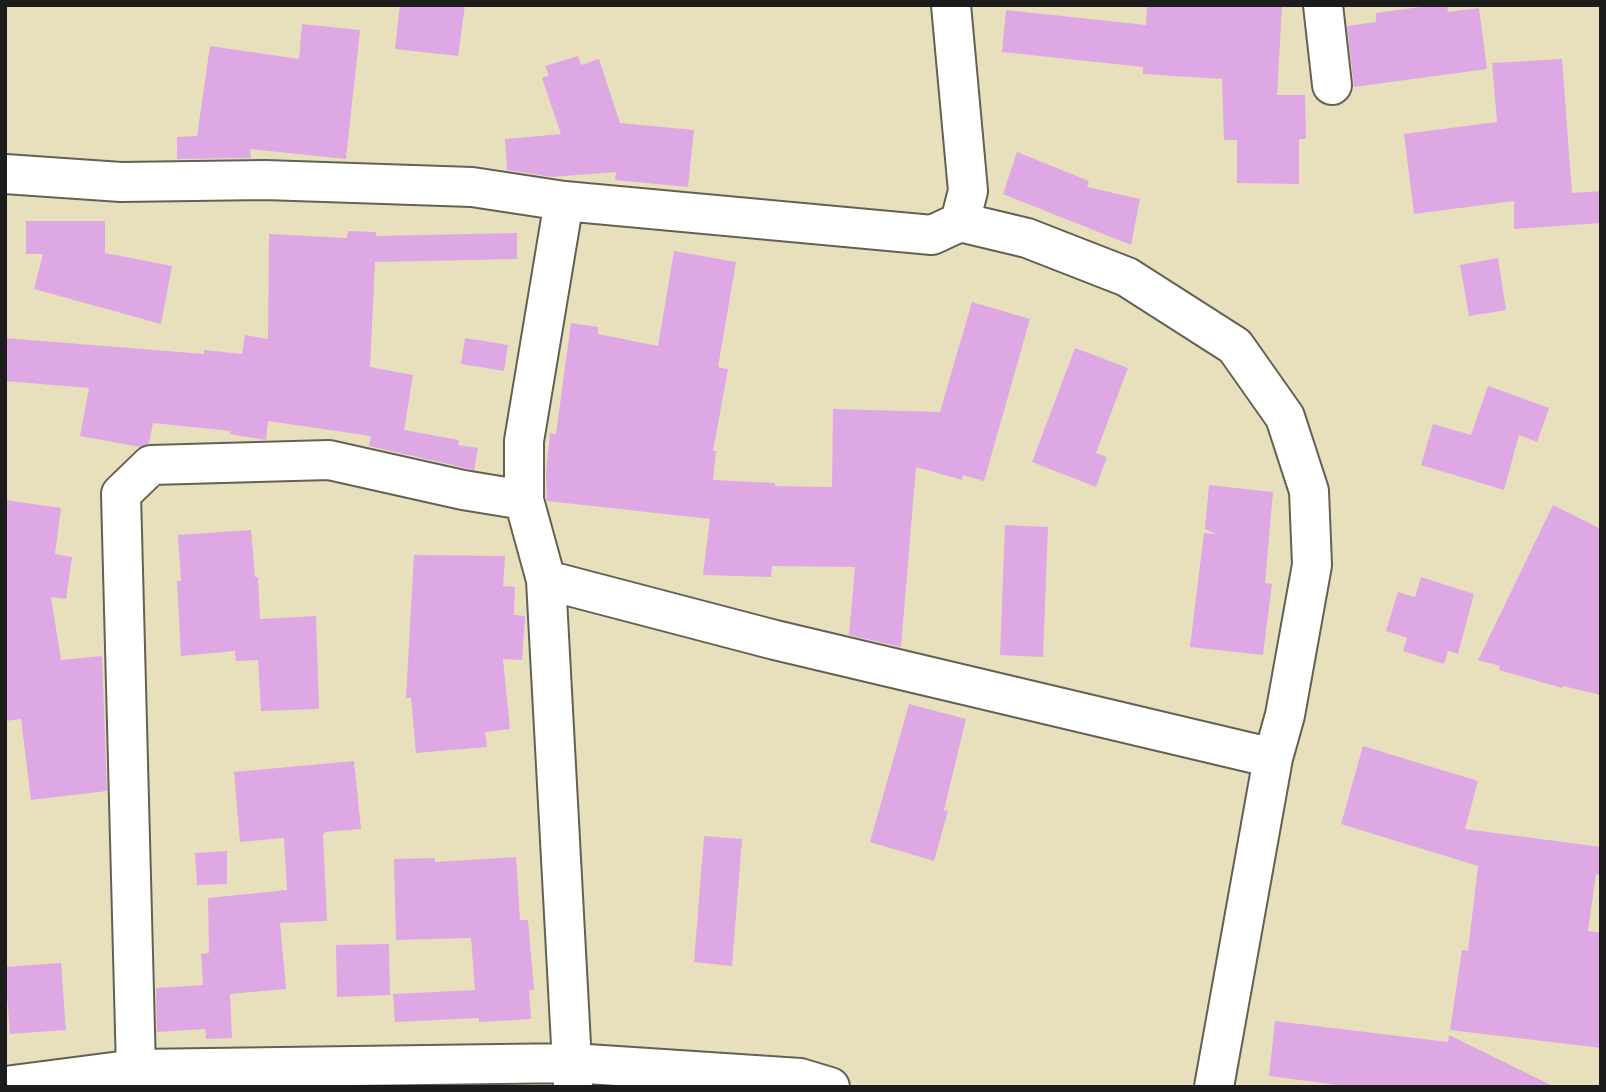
<!DOCTYPE html>
<style>
body{margin:0}
#map{position:relative;width:1606px;height:1092px;overflow:hidden;background:#e8e0bd;font-family:"Playpen Sans",sans-serif}
canvas{display:block}
.frame{position:absolute;inset:0;border:7px solid #1c1c1c;pointer-events:none}
</style>
<div id="map">
<canvas width="1606" height="1092"></canvas>
<div class="frame"></div>
</div>
<script>
const ctx = document.querySelector('canvas').getContext('2d');
ctx.lineJoin = 'round';
function fillPath(path, color) { ctx.fillStyle = color; ctx.fill(path, 'evenodd'); }
function strokePath(path, color, width, dash) { ctx.strokeStyle = color; ctx.lineWidth = width; ctx.lineCap = dash ? 'butt' : 'round'; ctx.setLineDash(dash || []); ctx.stroke(path); }
fillPath(new Path2D(`
 M 400,5 L 465,5 L 458,56 L 395,49 Z
 M 1147,5 L 1282,7 L 1277,95 L 1305,95 L 1306,139 L 1299,139 L 1299,184 L 1237,183 L 1237,140 L 1224,140 L 1222,79 L 1143,74 L 1143,67 L 1002,52 L 1006,10 L 1146,25 Z
 M 1435,5 L 1447,5 L 1448,12 L 1479,8 L 1487,69 L 1354,87 L 1347,26 L 1376,22 L 1376,13 Z
 M 302,24 L 360,30 L 346,159 L 250,149 L 251,158 L 177,159 L 177,137 L 197,136 L 210,46 L 299,59 Z
 M 578,56 L 581,65 L 599,59 L 620,123 L 694,130 L 688,187 L 615,180 L 616,172 L 552,177 L 507,170 L 505,139 L 561,134 L 542,78 L 549,75 L 545,66 Z
 M 1562,59 L 1572,193 L 1601,191 L 1601,223 L 1514,229 L 1514,201 L 1414,214 L 1404,134 L 1497,122 L 1492,63 Z
 M 1017,152 L 1089,181 L 1087,187 L 1140,199 L 1131,245 L 1003,194 Z
 M 26,221 L 105,221 L 105,253 L 172,266 L 161,324 L 34,289 L 43,254 L 26,254 Z
 M 348,231 L 376,232 L 376,236 L 517,233 L 517,259 L 375,262 L 370,367 L 413,375 L 404,430 L 459,440 L 458,445 L 478,448 L 474,470 L 369,446 L 371,436 L 268,421 L 266,440 L 230,434 L 231,431 L 153,423 L 149,443 L 140,447 L 80,436 L 89,388 L 5,381 L 5,338 L 204,354 L 204,350 L 242,354 L 245,335 L 268,339 L 269,234 L 347,238 Z
 M 674,251 L 736,262 L 718,367 L 728,369 L 713,451 L 716,451 L 713,480 L 775,483 L 775,486 L 832,487 L 833,409 L 940,412 L 972,302 L 1030,319 L 984,481 L 963,475 L 962,480 L 916,467 L 901,647 L 849,635 L 855,567 L 772,566 L 771,577 L 703,575 L 710,519 L 547,501 L 546,473 L 550,433 L 556,434 L 571,323 L 598,327 L 598,334 L 658,346 Z
 M 1498,258 L 1506,310 L 1469,316 L 1460,265 Z
 M 465,338 L 508,345 L 504,371 L 461,364 Z
 M 1075,348 L 1128,368 L 1096,453 L 1107,457 L 1096,487 L 1032,462 Z
 M 1488,386 L 1549,408 L 1537,442 L 1519,435 L 1504,490 L 1421,465 L 1433,424 L 1471,435 Z
 M 1209,485 L 1273,492 L 1265,583 L 1272,584 L 1263,655 L 1190,647 L 1204,533 L 1216,534 L 1205,529 Z
 M 5,500 L 61,508 L 55,554 L 72,557 L 66,599 L 51,597 L 61,660 L 102,656 L 107,791 L 31,800 L 21,719 L 5,721 Z
 M 1553,505 L 1601,529 L 1601,695 L 1563,686 L 1562,688 L 1499,670 L 1500,666 L 1478,660 Z
 M 1005,525 L 1048,527 L 1043,657 L 1000,655 Z
 M 251,530 L 255,577 L 258,577 L 260,619 L 316,616 L 319,709 L 261,711 L 258,660 L 236,661 L 235,651 L 181,656 L 177,581 L 181,581 L 178,535 Z
 M 414,555 L 505,556 L 503,586 L 515,587 L 514,615 L 525,616 L 522,660 L 503,659 L 510,729 L 485,732 L 487,747 L 416,753 L 411,698 L 406,698 Z
 M 1421,577 L 1474,594 L 1458,654 L 1448,651 L 1444,664 L 1403,651 L 1407,638 L 1386,631 L 1398,592 L 1415,597 Z
 M 909,704 L 966,719 L 944,810 L 948,811 L 934,861 L 870,842 Z
 M 1363,746 L 1478,781 L 1465,829 L 1601,847 L 1601,875 L 1596,874 L 1588,931 L 1601,933 L 1601,1048 L 1450,1030 L 1462,950 L 1468,951 L 1478,866 L 1341,824 Z
 M 354,761 L 361,829 L 325,832 L 323,834 L 327,921 L 280,923 L 286,989 L 230,994 L 232,1038 L 206,1039 L 205,1029 L 157,1032 L 156,988 L 203,985 L 201,954 L 209,953 L 208,898 L 287,890 L 284,838 L 240,842 L 234,772 Z
 M 704,836 L 742,839 L 732,966 L 694,962 Z
 M 227,851 L 227,884 L 197,885 L 195,853 Z
 M 516,857 L 520,920 L 528,920 L 534,990 L 529,990 L 531,1019 L 479,1022 L 479,1018 L 395,1022 L 393,994 L 475,990 L 471,938 L 396,940 L 394,859 L 435,858 L 435,862 Z
 M 389,944 L 390,995 L 337,997 L 336,945 Z
 M 61,963 L 66,1030 L 10,1034 L 5,967 Z
 M 1275,1021 L 1448,1042 L 1449,1035 L 1555,1087 L 1353,1087 L 1269,1076 Z`), '#dea8e4');
const street = new Path2D(`
 M 1323,5 L 1332,85
 M 5,174 L 121,182 L 265,180 L 472,187 L 564,201 L 932,235 L 960,222 L 968,191 L 951,5
 M 960,222 L 1027,238 L 1127,277 L 1235,346 L 1285,417 L 1309,491 L 1312,565 L 1285,715 L 1273,758 L 1214,1087
 M 524,500 L 546,580 L 572,1063 L 800,1078 L 830,1087
 M 546,580 L 775,640 L 1273,758
 M 136,1069 L 121,494 L 151,465 L 329,460 L 463,490 L 524,500 L 524,441 L 564,201
 M 5,1086 L 136,1069 L 572,1063 L 573,1087`);
strokePath(street, '#636154', 42);
strokePath(street, '#fff', 38);
</script>
